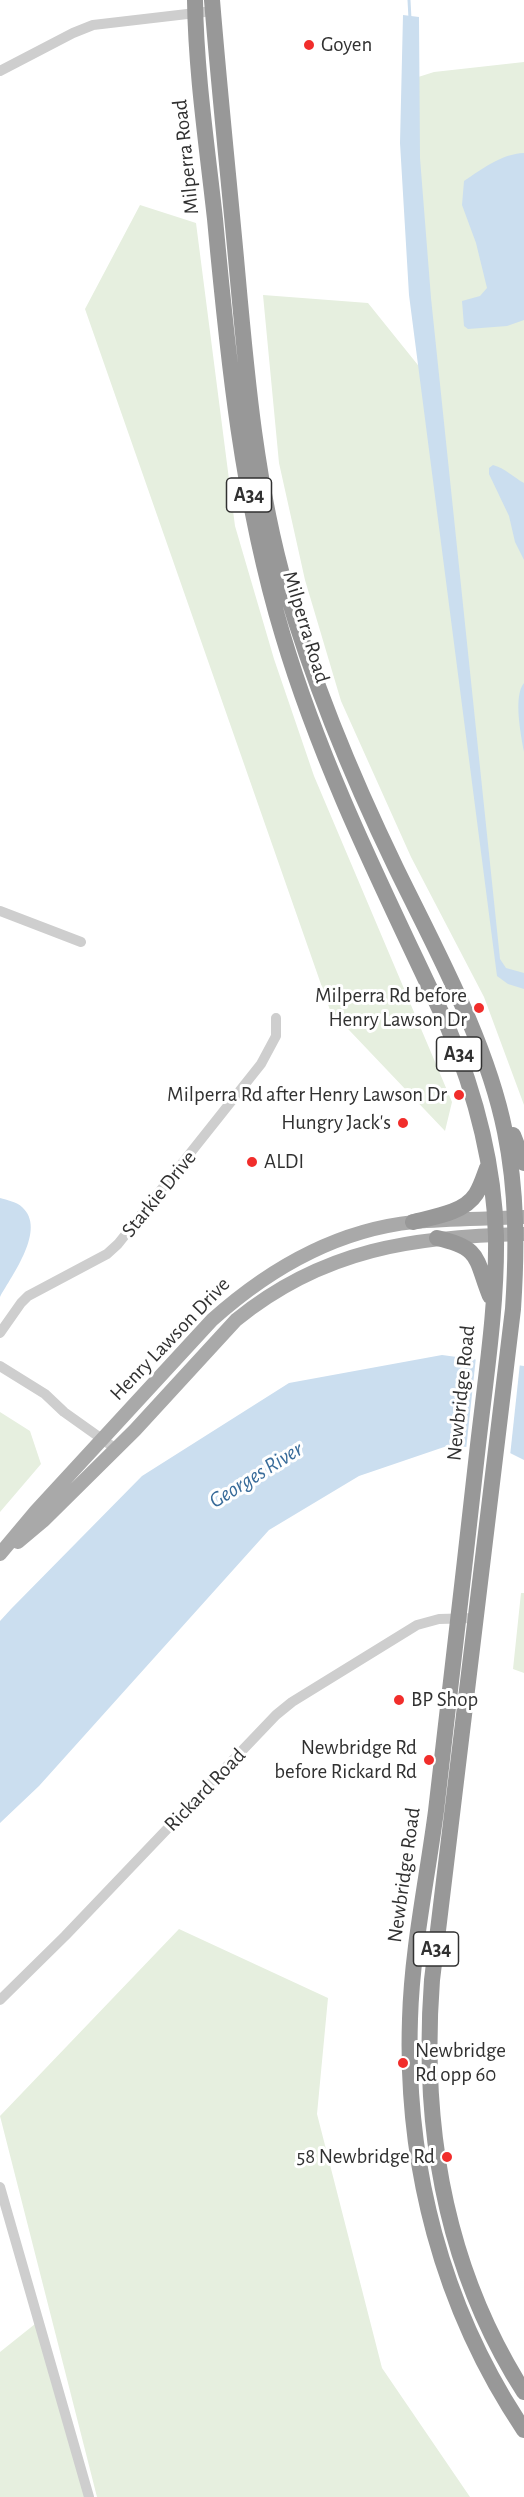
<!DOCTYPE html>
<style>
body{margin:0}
canvas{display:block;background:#fff}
</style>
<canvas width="524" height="2497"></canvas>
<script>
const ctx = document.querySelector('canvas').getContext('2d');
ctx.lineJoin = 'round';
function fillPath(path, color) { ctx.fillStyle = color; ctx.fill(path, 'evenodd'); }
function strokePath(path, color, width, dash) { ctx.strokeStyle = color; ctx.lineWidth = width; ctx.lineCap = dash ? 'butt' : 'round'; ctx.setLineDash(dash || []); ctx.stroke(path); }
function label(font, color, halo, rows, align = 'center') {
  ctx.font = font + ' "Alegreya Sans",sans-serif'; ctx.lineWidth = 6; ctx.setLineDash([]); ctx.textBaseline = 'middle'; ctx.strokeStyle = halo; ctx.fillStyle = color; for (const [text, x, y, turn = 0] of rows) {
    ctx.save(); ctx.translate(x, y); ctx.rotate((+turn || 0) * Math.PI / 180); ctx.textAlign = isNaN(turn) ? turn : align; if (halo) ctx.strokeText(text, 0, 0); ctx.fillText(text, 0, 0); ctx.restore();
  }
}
fillPath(new Path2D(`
 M 524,62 L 524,1105 L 484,997 L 411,857 L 341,701 L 305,580 L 279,463 L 263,295 L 368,303 L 434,385 L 412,79 L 434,72 Z
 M 140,205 L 196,223 L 235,526 L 274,659 L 314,776 L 452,1102 L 445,1131 L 330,1010 L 85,309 Z
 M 0,1412 L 30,1431 L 41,1464 L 0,1512 Z
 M 521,1593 L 524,1593 L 524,1673 L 513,1669 Z
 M 179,1929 L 328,1998 L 317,2114 L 382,2368 L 470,2497 L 97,2497 L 0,2116 Z
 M 40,2320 L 89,2497 L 0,2497 L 0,2352 Z`), '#e6efdf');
fillPath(new Path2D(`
 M 403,15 L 419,17 L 420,158 L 431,298 L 500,959 L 506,968 L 524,973 L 524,989 L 508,984 L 497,976 L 409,295 L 400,143 Z
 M 524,153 L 524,320 L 507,326 L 468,329 L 464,326 L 462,301 L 480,296 L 487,288 L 476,243 L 462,205 L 464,181 C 482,169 501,154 524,153 Z
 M 493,465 C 505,468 513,477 524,483 L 524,560 L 515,542 L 509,516 L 489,474 L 489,468 Z
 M 524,683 L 524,752 C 521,735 513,696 524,683 Z
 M 0,1198 C 7,1200 17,1202 22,1207 C 47,1229 12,1275 0,1297 Z
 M 442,1355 L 524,1366 L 524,1460 L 508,1452 L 450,1445 L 359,1476 L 269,1530 L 39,1786 L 0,1823 L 0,1621 L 11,1609 L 142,1476 L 289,1383 Z`), '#cbdeef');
fillPath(new Path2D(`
 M 476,1357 L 520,1363 L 510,1456 L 466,1450 Z`), '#fff');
strokePath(new Path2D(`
 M 409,0 L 410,19`), '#cbdeef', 3);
strokePath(new Path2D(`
 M 0,71 L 73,33 L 93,25 L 213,11
 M 0,911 L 81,942
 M 0,1333 L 21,1303 L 28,1296 L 107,1254 L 118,1244 L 261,1064 L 276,1036 L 276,1018
 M 0,1366 L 45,1394 L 64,1412 L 116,1449
 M 0,2000 L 65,1936 L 276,1715 L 292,1702 L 417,1625 L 439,1619 L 476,1618
 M 0,2187 L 89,2497`), '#cecece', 10);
strokePath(new Path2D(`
 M 18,1542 L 43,1521 L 135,1430 L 236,1320 C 323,1249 415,1236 524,1234
 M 0,1554 L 36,1511 L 212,1320 C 269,1269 337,1230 414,1222 C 451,1219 488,1219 524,1217`), '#a9a9a9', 14);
strokePath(new Path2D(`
 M 195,0 C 196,73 207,146 215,219 C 228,359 242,500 283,636 C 323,771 388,898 447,1025 C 475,1092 494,1162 496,1236 C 497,1305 486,1375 478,1445 C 464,1567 451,1689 436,1811 C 427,1880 412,1949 410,2019 C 405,2165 442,2308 524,2430
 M 212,0 C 219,86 228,172 236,258 C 246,369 255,481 286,589 C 314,686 352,777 396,868 C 436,950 487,1042 505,1132 C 517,1191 517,1249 513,1309 L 432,1980 C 421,2127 444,2267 524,2392
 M 513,1135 L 524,1163
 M 413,1222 C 433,1217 464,1213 476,1194 C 481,1186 484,1176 487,1168
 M 437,1238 C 482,1248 475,1259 490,1296`), '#989898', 16);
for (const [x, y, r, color] of [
 [309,45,6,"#f12d2b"],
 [479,1008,6,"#f12d2b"],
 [459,1095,6,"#f12d2b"],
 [403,1123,6,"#f12d2b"],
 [252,1162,6,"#f12d2b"],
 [399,1700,6,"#f12d2b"],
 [429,1760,6,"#f12d2b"],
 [403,2063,6,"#f12d2b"],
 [447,2157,6,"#f12d2b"]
]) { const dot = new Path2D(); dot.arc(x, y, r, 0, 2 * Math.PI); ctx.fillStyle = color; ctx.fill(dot); strokePath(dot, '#fff', 2); }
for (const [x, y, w] of [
 [249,495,45],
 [459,1054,45],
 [436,1949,45]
]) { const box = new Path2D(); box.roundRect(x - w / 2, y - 17, w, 34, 4.5); ctx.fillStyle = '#fff'; ctx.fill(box); strokePath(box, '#313131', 1.5); }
label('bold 20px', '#313131', null, [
 ["A34",249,495],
 ["A34",459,1054],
 ["A34",436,1949]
]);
label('21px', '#313131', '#fff', [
 ["Goyen",321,45,"left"],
 ["Milperra Rd before",467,996],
 ["Henry Lawson Dr",467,1020],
 ["Milperra Rd after Henry Lawson Dr",447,1095],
 ["Hungry Jack's",391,1123],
 ["ALDI",264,1162,"left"],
 ["BP Shop",411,1700,"left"],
 ["Newbridge Rd",417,1748],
 ["before Rickard Rd",417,1772],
 ["Newbridge",415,2051,"left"],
 ["Rd opp 60",415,2075,"left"],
 ["58 Newbridge Rd",435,2157]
], 'right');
label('21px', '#313131', '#fff', [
 ["Milperra Road",186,157,-96],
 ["Milperra Road",306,627,73],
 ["Starkie Drive",159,1194,-51],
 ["Henry Lawson Drive",170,1339,-46],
 ["Newbridge Road",461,1393,-84],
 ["Rickard Road",205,1790,-46],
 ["Newbridge Road",404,1875,-82]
]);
label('italic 22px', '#396c9a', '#fff', [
 ["Georges River",256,1475,-32]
]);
</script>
